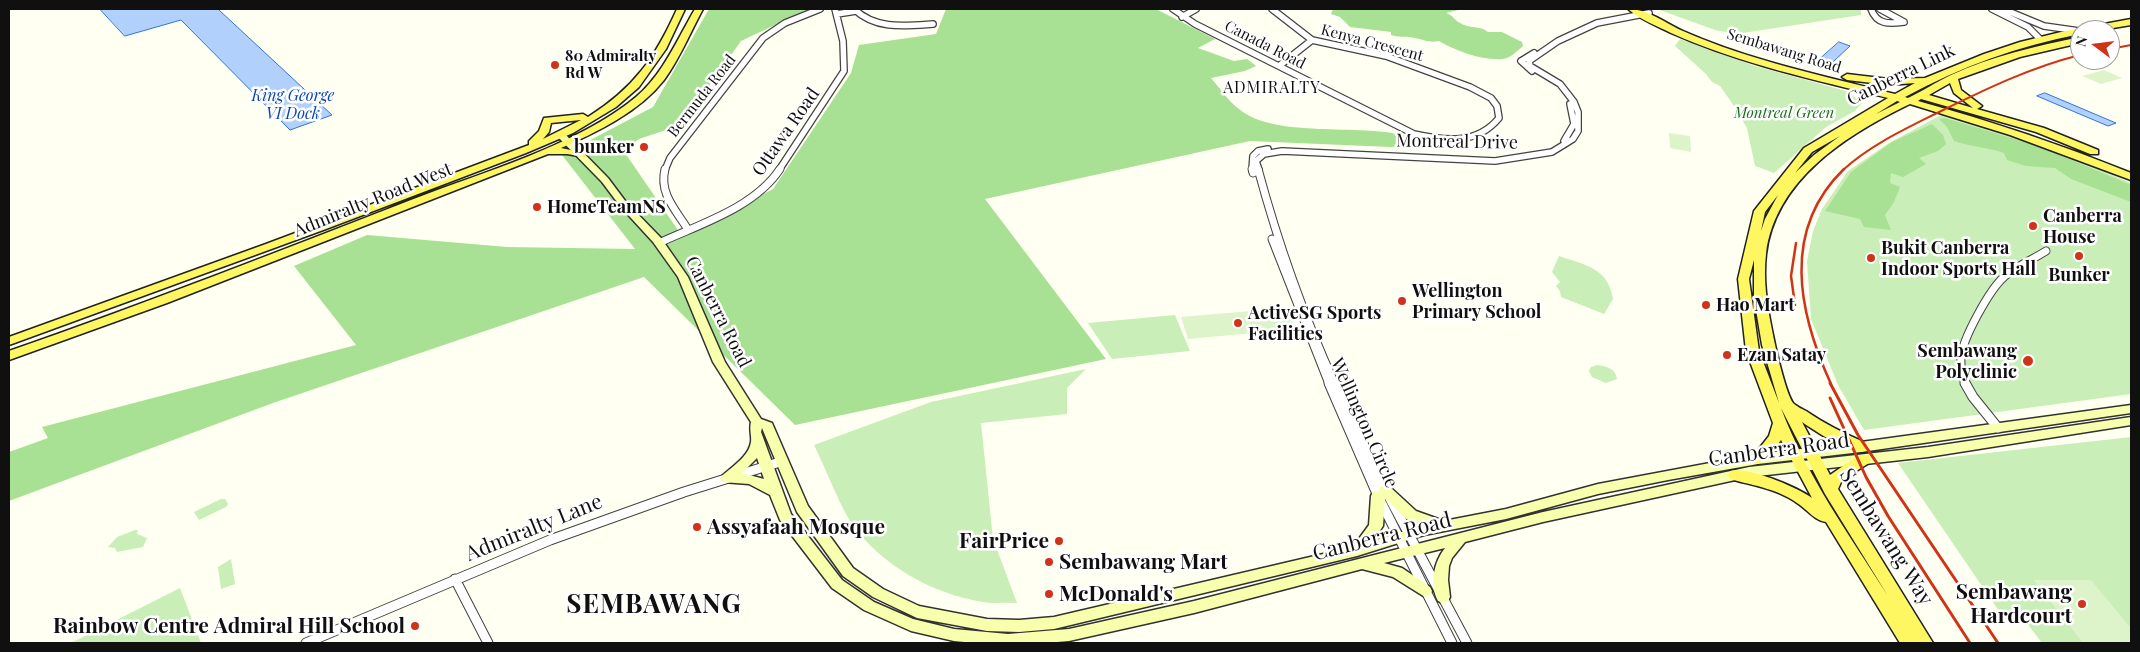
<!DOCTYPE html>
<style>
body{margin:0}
#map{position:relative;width:2140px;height:652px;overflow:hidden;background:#fffff2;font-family:"Playfair Display",serif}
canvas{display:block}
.frame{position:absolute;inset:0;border:10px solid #101010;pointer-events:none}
.north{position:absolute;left:2070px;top:20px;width:50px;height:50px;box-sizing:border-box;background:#fff;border:1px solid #9f9f9f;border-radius:50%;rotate:285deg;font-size:14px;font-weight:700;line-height:20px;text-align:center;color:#101010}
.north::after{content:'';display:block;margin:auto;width:18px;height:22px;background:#cf3318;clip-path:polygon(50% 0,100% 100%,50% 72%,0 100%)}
</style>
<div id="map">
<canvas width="2140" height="652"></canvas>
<div class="frame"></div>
<div class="north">N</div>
</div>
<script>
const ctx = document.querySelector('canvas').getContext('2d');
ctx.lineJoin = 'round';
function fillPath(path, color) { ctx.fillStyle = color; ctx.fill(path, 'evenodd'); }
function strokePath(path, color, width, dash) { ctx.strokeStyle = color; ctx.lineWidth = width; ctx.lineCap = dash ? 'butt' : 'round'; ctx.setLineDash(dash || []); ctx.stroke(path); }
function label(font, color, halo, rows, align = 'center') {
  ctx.font = font + ' "Playfair Display",serif'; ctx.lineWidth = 5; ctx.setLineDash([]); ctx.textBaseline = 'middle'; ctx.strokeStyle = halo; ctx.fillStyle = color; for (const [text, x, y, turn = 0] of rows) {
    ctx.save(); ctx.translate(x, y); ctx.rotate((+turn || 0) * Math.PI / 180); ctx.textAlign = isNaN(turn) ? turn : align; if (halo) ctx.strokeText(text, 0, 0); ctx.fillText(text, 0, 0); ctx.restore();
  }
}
fillPath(new Path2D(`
 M 1657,9 L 1860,9 L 1861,10 L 1861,15 L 1736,34 L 1715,30 Z
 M 1680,39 L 1755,66 L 1846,91 L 1862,103 L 1855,111 L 1826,127 L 1774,173 L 1755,166 L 1747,128 L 1730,100 L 1720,86 L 1712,82 L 1706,74 L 1675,46 Z
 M 1941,115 C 2007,132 2069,155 2131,183 L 2131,394 L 1864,430 L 1838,385 L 1811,319 L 1807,261 L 1813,231 L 1822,209 L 1848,171 L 1889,143 Z
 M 1559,256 C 1586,265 1608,268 1613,299 L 1604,314 L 1561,297 L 1560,291 L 1556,286 L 1560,282 L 1552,272 Z
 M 1175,315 L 1190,351 L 1112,359 L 1088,323 Z
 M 1597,365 C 1607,366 1616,369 1617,379 L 1606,383 L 1592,377 L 1589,371 L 1591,367 Z
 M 1086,369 L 1067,388 L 1067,414 L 981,423 L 993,539 L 1017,603 C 1006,602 994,604 983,602 C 933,594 882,566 852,524 C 839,504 825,467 814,445 L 931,402 Z
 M 2131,437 L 2131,643 L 2042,643 L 2020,614 L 2001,614 L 1898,463 Z
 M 221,499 L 225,499 L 228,504 L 226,507 L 199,520 L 194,512 Z
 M 135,530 L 138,530 L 137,534 L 147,538 L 143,547 L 117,552 L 115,548 L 108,547 L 117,537 Z
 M 231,559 L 235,584 L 221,589 L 218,567 Z
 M 180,588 L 201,643 L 71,643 Z`), '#c9eeb7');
fillPath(new Path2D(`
 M 709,9 L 809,9 L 741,41 L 681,125 L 639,139 L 623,150 L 682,236 L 773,189 L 851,73 L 859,45 L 936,34 L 946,9 L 1156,9 L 1215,39 L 1198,48 L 1234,61 L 1247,59 L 1256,66 L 1245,71 L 1211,78 C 1220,88 1228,101 1239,109 C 1274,139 1360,123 1406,136 C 1418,139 1428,141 1437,149 L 1250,141 L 985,199 L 1106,359 L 795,425 L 644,277 L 273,403 L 9,501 L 9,452 L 48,438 L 42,427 L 356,345 L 294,266 L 367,235 L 507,247 L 635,249 L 562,155 L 653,107 Z
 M 1333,9 L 1462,9 L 1446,13 C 1453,15 1454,20 1460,23 C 1469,29 1480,25 1488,32 L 1502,32 L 1522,42 L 1523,46 C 1517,51 1511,58 1503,59 C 1483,61 1456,51 1439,41 C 1429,43 1425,40 1415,38 C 1408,36 1401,38 1391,35 L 1391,32 L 1350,27 L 1340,17 L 1331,14 Z
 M 1945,118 L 2041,147 L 2131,185 L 2131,202 L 2071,179 L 2055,168 L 2026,166 L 2007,160 L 2004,153 C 1987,147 1971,147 1954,141 L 1947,127 L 1939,119 Z
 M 1932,124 L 1943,135 L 1946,144 L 1938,151 L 1919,158 L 1926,164 L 1903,177 L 1891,173 L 1890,183 L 1900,187 L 1894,202 L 1885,215 L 1891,230 L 1864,227 L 1860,219 L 1825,211 L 1851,172 L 1892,142 Z`), '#a8e194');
fillPath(new Path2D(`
 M 2104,70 L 2122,78 L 2101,84 L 2082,76 Z
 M 1669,133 L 1690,136 L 1691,152 L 1670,148 Z
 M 1286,308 L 1296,329 L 1188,339 L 1181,317 Z
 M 2034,580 L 2091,580 L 2131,628 L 2131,643 L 2083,643 Z`), '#ddf4ca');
const water = new Path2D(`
 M 100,9 L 221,9 L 219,10 L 332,115 L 290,130 L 181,20 L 125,36 Z
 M 1839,42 L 1850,46 L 1833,62 L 1821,58 Z
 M 2045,93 L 2116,123 L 2108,126 L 2037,96 Z`);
fillPath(water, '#b1d1fc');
strokePath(water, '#3075db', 1);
const minorFar2 = new Path2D(`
 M 854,9 C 876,30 905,26 933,24
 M 1173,9 L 1195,24 L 1414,134 C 1445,141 1477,145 1499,118 L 1497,106 L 1491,98 L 1470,87 L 1386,56 L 1312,40 L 1272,9
 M 1871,9 C 1877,25 1889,24 1904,22 L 1880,9
 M 1992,9 L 2028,27 L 2040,39
 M 2003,9 L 2044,26 L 2079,31
 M 837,14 L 856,11
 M 1182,17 L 1196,9
 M 1279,66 L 1312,40
 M 1532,71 L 1521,61 L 1534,53
 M 1564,141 L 1574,124 L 1570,104
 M 665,170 L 670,158 L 763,38 L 785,23 L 820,9
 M 779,170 L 844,71 L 843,41 L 835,9
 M 1252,170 L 1253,156 L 1258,151 L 1268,149
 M 1259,170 L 1256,161 L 1264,154 L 1282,151 L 1495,161 L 1552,152 L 1573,139 L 1578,131 L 1578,112 L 1574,102 L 1560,84 L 1530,66 L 1529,61 L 1558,41 L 1597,23 L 1649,13`);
const minorFar1 = new Path2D(`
 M 665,169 C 659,193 675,209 687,228
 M 1252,169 L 1253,173
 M 1258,169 C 1278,243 1303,314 1335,384
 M 1272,239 L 1329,384
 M 659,243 C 700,224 754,208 780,169
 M 1965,384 C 1963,375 1960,367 1961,358 C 1962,339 1990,289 2004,277 C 2016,266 2032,260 2046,251`);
const minor = new Path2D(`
 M 1329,383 L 1378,496 L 1452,643
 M 1335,383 L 1380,480 L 1467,643
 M 1965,383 L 1973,397 L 1998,428
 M 455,579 L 488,643
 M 306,643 L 550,540 L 684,492 L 783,461`);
const secondary = new Path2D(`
 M 560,131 L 563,132 L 608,178 L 626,202 L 661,238 L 688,277 L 725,362 L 761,419 L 772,423 L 808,506 L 853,568 L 883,589 L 919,606 L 987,619 L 1019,620 L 1054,617 L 1353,547 L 1369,525 L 1371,496 L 1373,492 L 1379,491 L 1380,487 L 1385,485 L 1390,487 L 1416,511 L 1444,521 L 1506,509 L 1598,484 L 1758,454 L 1861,442 L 2131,405 L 2131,413 L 1861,452 L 1758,464 L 1668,480 L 1598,494 L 1506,519 L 1424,535 L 1357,556 L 1054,629 L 1019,632 L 987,631 L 917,618 L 873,597 L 843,576 L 797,512 L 762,428 L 761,432 L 791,514 L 842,580 L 874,602 L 913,619 L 954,629 L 1008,634 L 1069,629 L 1194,601 L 1543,512 L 1749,467 L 1928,447 L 2131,417 L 2131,425 L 1928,457 L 1749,477 L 1543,522 L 1465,542 L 1452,558 L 1449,566 L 1448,580 L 1450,597 L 1448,601 L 1443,603 L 1438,601 C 1429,584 1434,562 1445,548 L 1384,563 L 1402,568 L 1430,587 L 1432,591 L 1430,595 L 1425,597 L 1393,577 L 1362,569 L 1194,613 L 1069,641 L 1045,643 L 975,643 L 954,641 L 911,631 L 864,610 L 832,588 L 780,520 L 770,495 L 749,484 L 722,482 L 720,479 L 722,476 C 733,466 749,456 751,442 C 752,436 749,430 751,422 L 713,362 L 678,277 L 653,242 L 620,206 L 602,182 L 557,136 L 555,134 ZM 757,458 L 764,479 L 742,473 ZM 1385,498 L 1406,519 L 1424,525 L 1373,541 L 1383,526 Z`);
const primary = new Path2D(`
 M 677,9 L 685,9 L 666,49 L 639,87 L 616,107 L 573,133 L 526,153 L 326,229 L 9,345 L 9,337 L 266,244 L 529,145 L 529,141 L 539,131 L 544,118 L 583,114 L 588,117 C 634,88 655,58 677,9 ZM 581,120 L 543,139 L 549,132 L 551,123 Z
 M 695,9 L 703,9 C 691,31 679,60 664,80 C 639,112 597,132 561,148 L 585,153 L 585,157 L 567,154 L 548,154 L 167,303 L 9,360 L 9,351 C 144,304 277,252 411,200 C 480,173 579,145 636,97 C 663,74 677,40 695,9 Z
 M 1628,9 C 1646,8 1667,24 1683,31 C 1751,61 1824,76 1895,94 L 1915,83 L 1889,85 L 1847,80 L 1842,77 L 1847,74 L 1889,79 L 1925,78 L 1984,54 L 2020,42 L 2061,32 L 2131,19 L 2131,25 L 2101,30 L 2080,30 L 2080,34 C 2018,46 1960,67 1905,97 L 1908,98 C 1921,92 1936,82 1951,75 C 1992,56 2037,46 2080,37 L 2080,43 L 2020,57 L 1958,79 L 1961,90 L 1982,106 L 1977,109 L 2044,128 L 2098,150 L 2098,154 L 2090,154 L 2036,132 L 1921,99 L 1918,101 C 1991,121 2062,145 2131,173 L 2131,180 L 2010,135 L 1910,104 C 1848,134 1775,179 1766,254 C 1763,280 1767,305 1772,330 C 1775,346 1785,391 1793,403 C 1796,406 1802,409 1806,411 C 1825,424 1845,434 1866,443 L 1868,447 L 1866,451 C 1851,455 1815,431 1802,422 L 1830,475 L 1859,455 L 1869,455 L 1871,459 L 1869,463 L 1842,480 L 1838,489 L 1933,643 L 1900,643 L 1826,522 C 1816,521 1808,511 1800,505 C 1779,489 1755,486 1730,479 L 1728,475 L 1730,471 C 1747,466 1797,487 1812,498 L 1781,440 C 1774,449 1766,466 1753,463 L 1751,459 L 1769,436 L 1773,423 L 1746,351 L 1738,279 L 1754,211 L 1804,148 L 1888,98 C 1815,80 1741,64 1671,33 C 1657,26 1639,19 1628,9 ZM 1950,83 L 1954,93 L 1973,108 L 1929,95 ZM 1897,101 L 1900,102 L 1876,114 ZM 1840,136 L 1814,155 L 1795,173 L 1812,152 ZM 1778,195 L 1765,219 L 1761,231 L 1765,212 ZM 1754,260 L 1754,298 L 1762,345 L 1779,403 L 1759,351 L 1749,279 ZM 1781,408 L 1825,494 L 1888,596 C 1850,536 1806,475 1781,408 Z`);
strokePath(minorFar2, '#434343', 8);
strokePath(minorFar1, '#434343', 9);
strokePath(minor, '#434343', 11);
strokePath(secondary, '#323232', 3);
strokePath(primary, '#212121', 3);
strokePath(minorFar2, '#fff', 5.5);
strokePath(minorFar1, '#fff', 7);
strokePath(minor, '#fff', 9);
fillPath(secondary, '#f8ffad');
fillPath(primary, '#fff762');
strokePath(new Path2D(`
 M 2110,49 L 2131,45
 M 1843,170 C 1869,146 1903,130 1935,114 C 1982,91 2028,68 2080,55`), '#cf3318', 2);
strokePath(new Path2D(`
 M 1795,305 L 1791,276 L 1796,243
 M 1831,384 C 1798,312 1781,230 1844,169`), '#cf3318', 2.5);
strokePath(new Path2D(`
 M 1830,383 L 1858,435 L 1998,643
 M 1830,398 L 1866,477 L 1888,516 L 1970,643`), '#cf3318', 3);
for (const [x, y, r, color] of [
 [555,65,5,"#cf3318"],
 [644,147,5,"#cf3318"],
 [537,207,5,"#cf3318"],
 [2033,226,5,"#cf3318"],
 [2079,256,5,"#cf3318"],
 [1871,258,5,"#cf3318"],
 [1402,301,5,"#cf3318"],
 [1706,305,5,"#cf3318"],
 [1238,323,5,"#cf3318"],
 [1727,355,5,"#cf3318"],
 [2028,361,6,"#cf3318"],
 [697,527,5,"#cf3318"],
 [1059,541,5,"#cf3318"],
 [1049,562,5,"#cf3318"],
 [1049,594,5,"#cf3318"],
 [2082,604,5,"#cf3318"],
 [415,626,5,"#cf3318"]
]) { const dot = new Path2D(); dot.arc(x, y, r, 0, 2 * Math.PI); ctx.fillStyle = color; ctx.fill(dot); strokePath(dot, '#fff', 2); }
label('15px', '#101010', '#fff', [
 ["Kenya Crescent",1372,43,15],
 ["Canada Road",1265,45,27],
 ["Sembawang Road",1784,51,17],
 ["Bermuda Road",702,96,-52]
]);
label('bold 15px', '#101010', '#fff', [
 ["80 Admiralty",565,56],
 ["Rd W",565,73]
], 'left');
label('italic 15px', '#196f18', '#fff', [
 ["Montreal Green",1784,113]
]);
ctx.letterSpacing = '1px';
label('16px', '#101010', '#fff', [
 ["ADMIRALTY",1272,88]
]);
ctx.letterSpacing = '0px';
label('italic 16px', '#0b47af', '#fff', [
 ["King George",293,96],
 ["VI Dock",293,114]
]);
label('18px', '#101010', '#fff', [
 ["Canberra Link",1901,75,-26],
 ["Ottawa Road",786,132,-55],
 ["Montreal Drive",1457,142,1],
 ["Admiralty Road West",373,200,-22],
 ["Canberra Road",718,312,63],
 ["Wellington Circle",1364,423,66]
]);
label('bold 18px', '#101010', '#fff', [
 ["bunker",634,147,"right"],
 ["HomeTeamNS",547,207],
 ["Canberra",2043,216],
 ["House",2043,237],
 ["Bukit Canberra",1881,248],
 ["Indoor Sports Hall",1881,269],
 ["Bunker",2079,275,"center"],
 ["Wellington",1412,291],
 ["Primary School",1412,312],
 ["Hao Mart",1716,305],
 ["ActiveSG Sports",1248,313],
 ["Facilities",1248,334],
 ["Sembawang",2017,351,"right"],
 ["Polyclinic",2017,372,"right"],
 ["Ezan Satay",1737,355]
], 'left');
label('21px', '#101010', '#fff', [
 ["Canberra Road",1779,450,-8],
 ["Admiralty Lane",534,528,-22],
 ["Canberra Road",1382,537,-14],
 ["Sembawang Way",1886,537,58]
]);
label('bold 21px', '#101010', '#fff', [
 ["Assyafaah Mosque",707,527],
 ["FairPrice",1049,541,"right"],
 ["Sembawang Mart",1059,562],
 ["Sembawang",2072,592,"right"],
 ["Hardcourt",2072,616,"right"],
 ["McDonald's",1059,594],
 ["Rainbow Centre Admiral Hill School",405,626,"right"]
], 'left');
ctx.letterSpacing = '1px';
label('bold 26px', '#101010', '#fff', [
 ["SEMBAWANG",654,605]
]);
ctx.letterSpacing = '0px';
</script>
